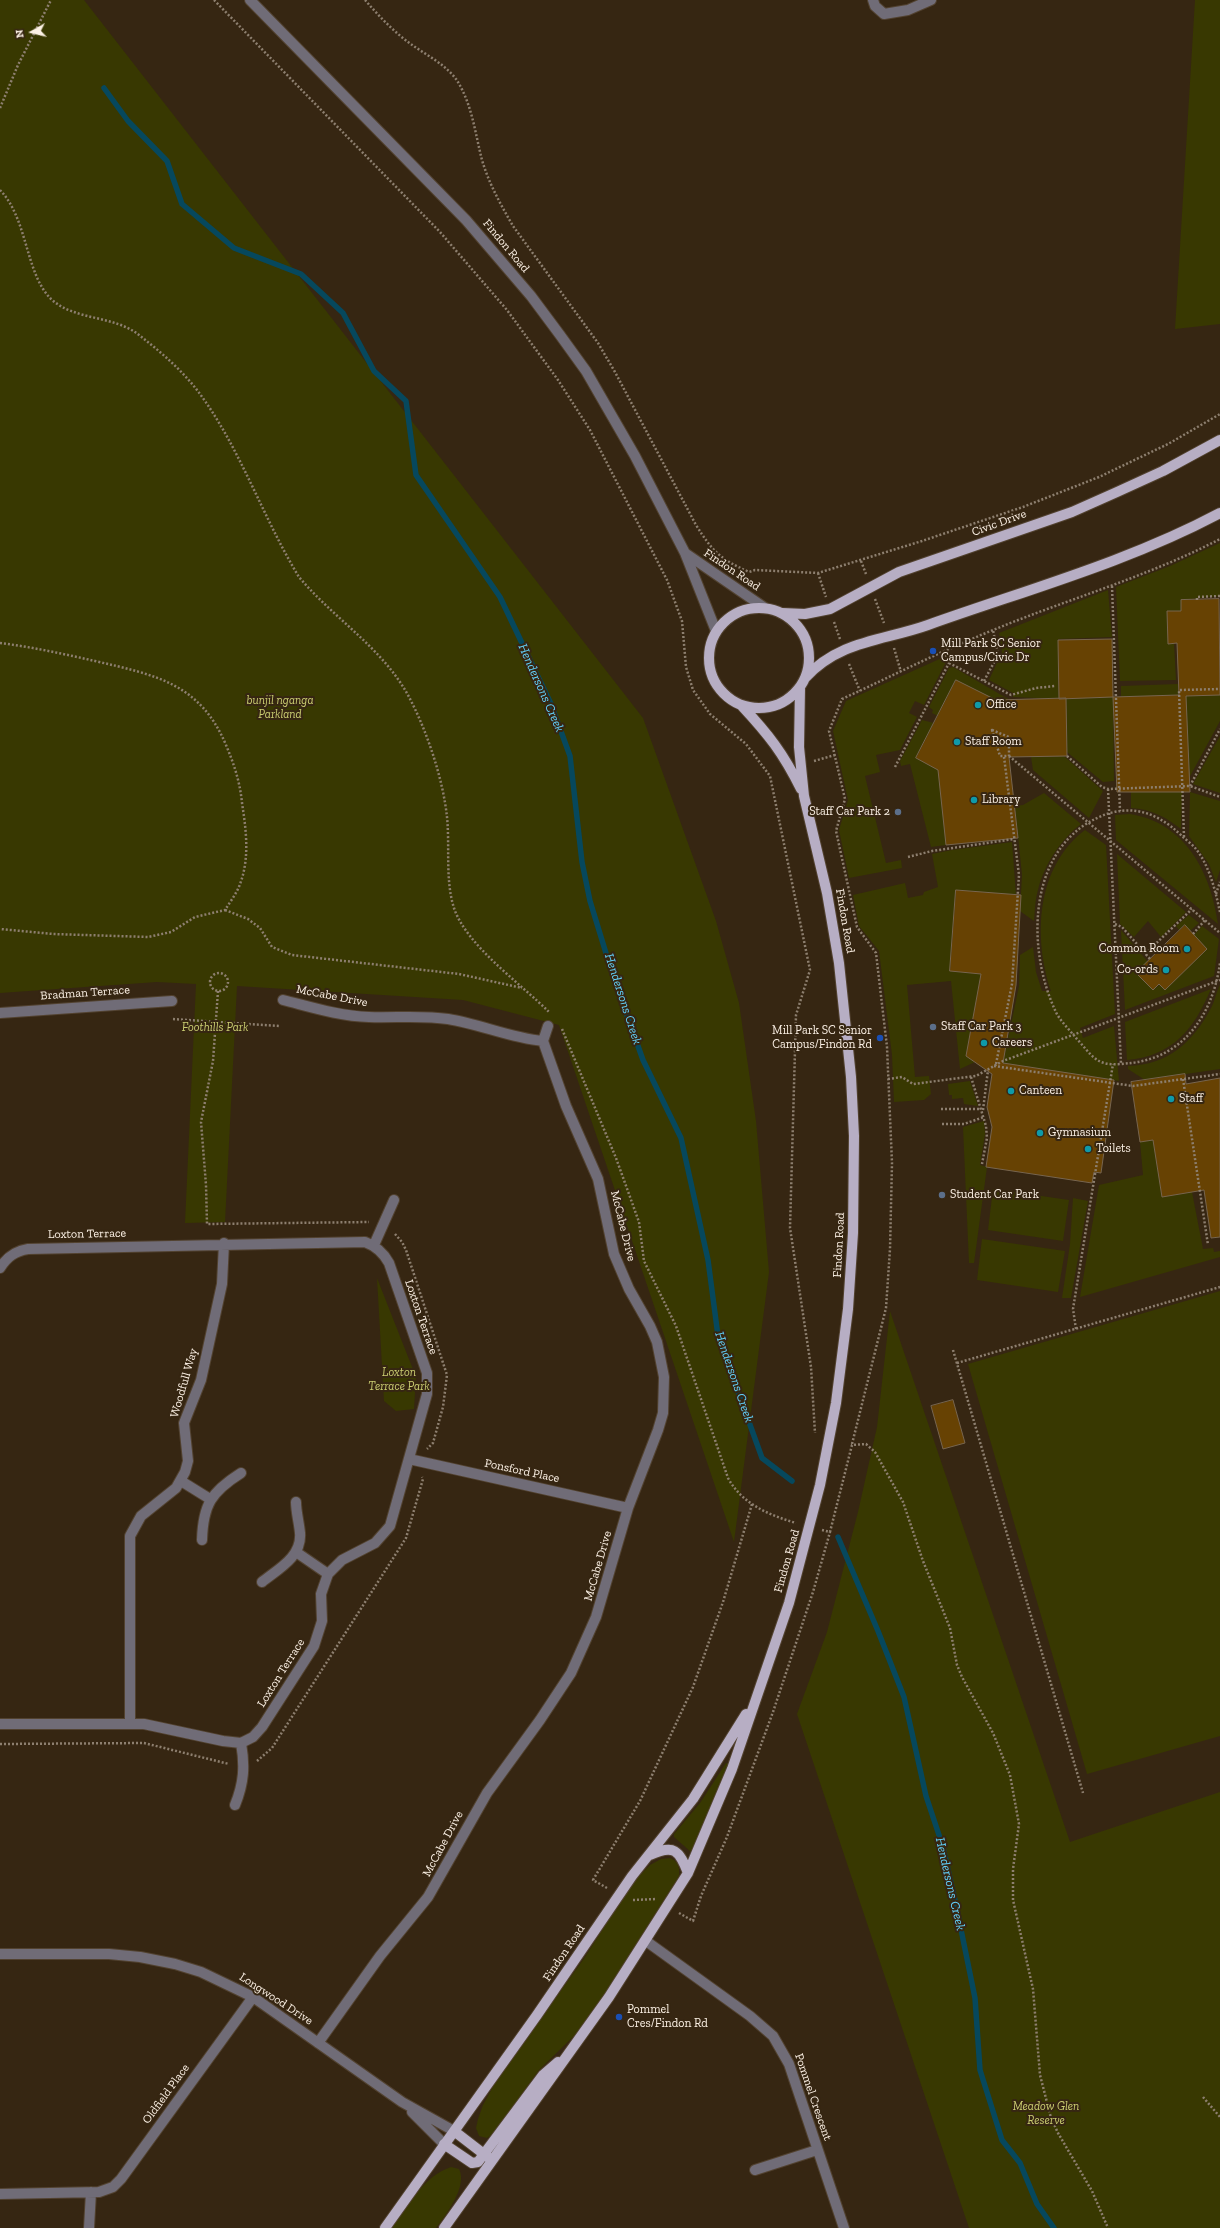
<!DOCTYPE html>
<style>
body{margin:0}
#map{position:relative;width:1220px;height:2228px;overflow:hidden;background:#362612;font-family:"Zilla Slab",serif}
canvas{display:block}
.north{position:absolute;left:12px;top:12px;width:40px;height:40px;-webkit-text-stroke:3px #362612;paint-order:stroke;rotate:262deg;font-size:11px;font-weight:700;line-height:16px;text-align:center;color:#fcf1e5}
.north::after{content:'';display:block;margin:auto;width:14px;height:18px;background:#fcf1e5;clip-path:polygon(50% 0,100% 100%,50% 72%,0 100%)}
</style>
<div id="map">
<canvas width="1220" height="2228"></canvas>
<div class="north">N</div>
</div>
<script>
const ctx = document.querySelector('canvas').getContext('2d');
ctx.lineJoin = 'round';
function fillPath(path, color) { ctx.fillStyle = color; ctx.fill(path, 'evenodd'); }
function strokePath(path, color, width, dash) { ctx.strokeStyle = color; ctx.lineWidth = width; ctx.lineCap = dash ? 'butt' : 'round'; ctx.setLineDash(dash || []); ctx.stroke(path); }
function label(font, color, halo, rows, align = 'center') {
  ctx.font = font + ' "Zilla Slab",serif'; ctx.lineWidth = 4; ctx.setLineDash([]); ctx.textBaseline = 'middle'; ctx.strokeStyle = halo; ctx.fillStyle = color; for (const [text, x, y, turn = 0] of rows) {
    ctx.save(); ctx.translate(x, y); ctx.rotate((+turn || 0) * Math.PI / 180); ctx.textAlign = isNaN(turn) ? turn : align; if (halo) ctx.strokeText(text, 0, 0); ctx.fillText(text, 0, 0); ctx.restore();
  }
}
fillPath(new Path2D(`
 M 0,0 L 84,0 L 643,718 L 716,921 L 739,1003 L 756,1121 L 769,1272 L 734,1542 L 559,1025 L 463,1000 L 237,986 L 225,1222 L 185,1223 L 196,984 L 157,982 L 0,993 Z
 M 1195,0 L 1220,0 L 1220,324 L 1175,329 Z
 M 1220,543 L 1220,596 L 1181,600 L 1181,611 L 1167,611 L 1174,643 L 1176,680 L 1120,681 L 1116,587 L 1170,566 Z
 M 1108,590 L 1112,637 L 1058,639 L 1059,699 L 1013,697 L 1013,693 L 989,680 L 1002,652 L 999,633 Z
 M 944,657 L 946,662 L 924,705 L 915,701 L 909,713 L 917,717 L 900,750 L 876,755 L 880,772 L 865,776 L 886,863 L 901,860 L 902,868 L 849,878 L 839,830 L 848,800 L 833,731 L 846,701 Z
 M 953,667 L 1010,700 L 1010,707 L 956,680 L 938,716 L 932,713 L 933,710 L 929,707 L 949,668 Z
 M 1178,684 L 1178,695 L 1121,697 L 1121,686 Z
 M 1220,693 L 1220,721 L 1188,780 L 1184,695 Z
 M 1113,697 L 1114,781 L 1103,782 L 1067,752 L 1066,698 Z
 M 922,720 L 934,723 L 916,758 L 934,767 L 961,763 L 946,845 L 931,847 L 910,764 L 901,766 L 900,761 Z
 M 1220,736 L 1220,793 L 1193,784 Z
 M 1064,756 L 1103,791 L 1089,818 L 1033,770 L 1031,757 Z
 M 1182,791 L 1181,829 C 1165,817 1152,809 1131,808 L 1131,792 Z
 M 1190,792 L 1220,801 L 1220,870 L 1216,882 L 1209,864 L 1189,836 Z
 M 1044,793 L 1081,824 C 1061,839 1044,865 1038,890 C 1035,900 1035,911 1034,921 L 1020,911 L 1022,875 L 1015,806 L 1023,805 Z
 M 1130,814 C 1186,823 1211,873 1218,924 L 1116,840 L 1115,815 Z
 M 1085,830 L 1106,845 L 1115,1014 L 1080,1028 L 1083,1038 L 1114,1026 L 1119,1081 L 1003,1063 L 1019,986 L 1020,955 L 1033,947 L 1036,972 L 1042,991 L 1051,991 C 1033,937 1036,867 1085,830 Z
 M 1012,842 L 1016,895 L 956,891 L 950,971 L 981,974 L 966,1056 L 975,1058 L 975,1062 L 960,1069 L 951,981 L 907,985 L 915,1077 L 929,1076 L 931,1094 L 924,1100 L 894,1102 L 892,1055 L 879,951 L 859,926 L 853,895 L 905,883 L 908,898 L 923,895 L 924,892 L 938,887 L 932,854 L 952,850 Z
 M 1117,854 L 1186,912 L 1161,937 L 1148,921 L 1134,937 L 1120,924 Z
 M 1189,915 L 1199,923 L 1190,931 L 1184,925 L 1179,930 L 1176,926 Z
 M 1202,926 L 1219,939 L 1214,976 L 1125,1010 L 1121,930 L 1148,962 L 1136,973 L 1153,990 L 1207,949 L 1194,935 Z
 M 1220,985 L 1220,1069 L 1145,1080 L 1128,1069 L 1128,1066 C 1168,1065 1193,1042 1211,1008 C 1215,1001 1216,992 1220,985 Z
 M 1211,989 C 1194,1029 1173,1056 1127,1060 L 1125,1022 Z
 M 970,1081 L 978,1106 L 964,1104 L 963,1098 L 952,1099 L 952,1095 L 949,1095 L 948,1084 Z
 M 984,1121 L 985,1134 L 980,1165 L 987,1167 L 974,1263 L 969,1263 L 963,1127 Z
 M 1183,1136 L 1162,1197 L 1192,1192 L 1203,1249 L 1213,1248 L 1214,1252 L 1220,1251 L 1220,1257 L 1080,1297 L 1099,1185 L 1143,1175 L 1140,1142 Z
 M 993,1189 L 1069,1200 L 1063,1241 L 988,1230 Z
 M 1073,1198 L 1088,1201 L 1071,1298 L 1062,1298 L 1070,1244 Z
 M 982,1239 L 1065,1251 L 1058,1292 L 977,1280 Z
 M 377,1278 L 416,1377 L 414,1409 L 396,1411 L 384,1401 Z
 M 1220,1291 L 1220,1736 L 1087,1774 L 968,1364 Z
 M 890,1311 L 1070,1842 L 1220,1792 L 1220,2228 L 969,2228 L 797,1714 L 827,1632 L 858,1512 L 877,1427 Z
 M 726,1763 L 728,1764 L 714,1802 L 691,1852 L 674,1837 L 674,1834 L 700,1803 Z
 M 670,1858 C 678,1861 680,1867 679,1876 L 606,1992 L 575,2035 L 539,2070 L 493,2134 L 487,2138 L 479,2136 L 476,2128 L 478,2119 L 483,2105 L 496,2081 L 585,1957 L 632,1883 L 650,1865 L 661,1859 Z
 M 451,2167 L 459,2169 C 468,2186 446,2215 436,2228 L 392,2228 C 408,2205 424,2176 451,2167 Z`), '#383801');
strokePath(new Path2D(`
 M 104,88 L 128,121 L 167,161 L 182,204 L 234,248 L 301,274 L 343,313 L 374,371 L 406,401 L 416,475 L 500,597 L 551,704 L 570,756 L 582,862 L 590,901 L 613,976 L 643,1060 L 681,1138 L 708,1260 L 718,1336 L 762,1458 L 792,1481
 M 838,1537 L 878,1631 L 904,1697 L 926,1796 L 943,1847 L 955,1900 L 975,1998 L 980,2070 L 1002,2140 L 1020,2163 L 1037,2204 L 1054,2228`), '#06485d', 5.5);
const building = new Path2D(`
 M 1219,599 L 1220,695 L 1186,696 L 1190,792 L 1117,792 L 1113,697 L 1059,699 L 1058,640 L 1112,639 L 1113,697 L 1179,695 L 1177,643 L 1168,644 L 1167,611 L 1181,611 L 1181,600 Z
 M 956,680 L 996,700 L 1066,698 L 1067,756 L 1009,757 L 1018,838 L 946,845 L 938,770 L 916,758 Z
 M 956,890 L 1021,895 L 1016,985 L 1003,1063 L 1114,1080 L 1101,1173 L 1094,1172 L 1092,1183 L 986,1167 L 992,1127 L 987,1107 L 992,1074 L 966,1056 L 981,974 L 950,971 Z
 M 1185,925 L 1207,949 L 1165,990 L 1159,984 L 1153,990 L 1136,973 Z
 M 1185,1074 L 1186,1084 L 1220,1078 L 1220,1237 L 1211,1238 L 1204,1190 L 1162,1197 L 1153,1140 L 1140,1142 L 1131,1082 Z
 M 953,1400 L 965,1443 L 943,1449 L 931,1406 Z`);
fillPath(building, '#674203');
strokePath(building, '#77654f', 1);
const minor = new Path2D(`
 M 250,0 L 466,220 L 531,296 L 560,335 L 586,371 L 635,456 L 685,553 L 716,631
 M 873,0 L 875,6 L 884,14 L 908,10 L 931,0
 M 685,553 L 765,608
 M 283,1000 C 311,1007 339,1016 369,1017 C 395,1018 422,1015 448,1019 C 480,1024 510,1038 543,1041
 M 0,1013 L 172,1001
 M 374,1245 L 394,1200
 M 0,1268 C 7,1257 15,1251 28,1249 L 365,1242 C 376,1246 383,1252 389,1263 L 427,1373 L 427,1394 L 390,1526 L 375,1543 L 342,1560 L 328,1574 L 321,1594 L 322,1621 L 314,1646 L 262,1727 L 253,1737 L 241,1743 L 223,1741 L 144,1724 L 0,1724
 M 409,1459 L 628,1508
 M 181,1481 L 210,1499
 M 202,1540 C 203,1505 211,1492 241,1473
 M 296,1552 L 328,1574
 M 262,1582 C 278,1569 302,1557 300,1533 C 299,1522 296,1512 296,1502
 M 130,1724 L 130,1536 L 141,1516 L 176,1488 L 185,1472 L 188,1461 L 184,1423 L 201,1380 L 222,1284 L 224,1243
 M 235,1805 C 244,1783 245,1766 241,1743
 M 646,1941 L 750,2016 L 773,2036 L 789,2064 L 844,2228
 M 0,1954 L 109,1954 L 140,1957 L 175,1964 L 201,1972 L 253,1997 L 402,2102 L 454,2131
 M 318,2043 L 380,1956 L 428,1897 L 487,1793 L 540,1720 L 571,1673 L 596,1617 L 628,1508 L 658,1430 L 663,1413 L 664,1377 L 657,1342 L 650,1326 L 629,1289 L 614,1254 L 598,1179 L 566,1106 L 543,1041 L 548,1026
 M 412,2112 L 444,2144
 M 755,2170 L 817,2150
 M 0,2194 L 99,2192 L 113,2187 L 121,2179 L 253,1997
 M 89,2228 L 91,2192`);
const major = new Path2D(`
 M709 658a50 50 0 1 1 100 0a50 50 0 1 1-100 0Z
 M 782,613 L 805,614 L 830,609 L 899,572 L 1072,512 L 1117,492 L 1163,471 L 1220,440
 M 805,678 C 840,640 883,641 928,625 C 1026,590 1128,562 1220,513
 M 742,706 C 769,735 783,753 801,789
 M 650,1855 C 674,1844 679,1850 688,1873
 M 454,2131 L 489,2158
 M 444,2144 L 472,2163 L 478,2162 L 543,2075 L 558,2062
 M 385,2228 L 537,2015 L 632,1876 L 693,1799 L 746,1714
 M 444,2228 L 609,1997 L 688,1873 L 732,1769 L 789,1603 L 820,1485 L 836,1403 L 848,1309 L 853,1233 L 854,1136 L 851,1077 L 839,963 L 827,893 L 804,796 L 799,747 L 800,688`);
strokePath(minor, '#524230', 12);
strokePath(major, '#524230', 12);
strokePath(new Path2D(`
 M 214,0 L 440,232 L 507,310 L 558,380 L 590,430 L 667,580 L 682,621 L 686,667 L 693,690 L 710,714 L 746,744 L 770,776 L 810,970 L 796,1015 L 790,1228 L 811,1367 L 815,1433
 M 365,0 C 378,15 392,30 408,42 C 424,54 444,63 456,79 C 472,103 475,133 482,160 C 489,184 501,205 513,226 L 598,343 L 615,372 L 696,525 C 713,552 720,559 749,572 L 755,570 L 818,573 L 922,541 L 1023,507 L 1099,477 L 1168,444 L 1220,414
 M 0,108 L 18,65 L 51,0
 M 0,190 C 28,219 25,273 51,299 C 75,321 114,315 139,335 C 161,352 184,372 200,394 C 241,450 263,518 299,577 C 334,619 383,648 409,697 C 427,731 443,779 447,817 C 450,847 445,880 454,908 C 466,945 521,984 549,1012
 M 861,561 L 866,574
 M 818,573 L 826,597
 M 1112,586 L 1120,811
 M 875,599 L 884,623
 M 1197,600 L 1197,597 L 1220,596
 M 834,622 L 840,639
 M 0,643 C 32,647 64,654 95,661 C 155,675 200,683 226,745 C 234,764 240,782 242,803 C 246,829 250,858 240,884 C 237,893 230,902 225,910 L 195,917 L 171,932 L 148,937 L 53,934 L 0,929
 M 894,648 L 901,672
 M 949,663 L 1011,695 L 1036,688 L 1055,686
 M 849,664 L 860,691
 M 984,681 L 998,655 L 993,630
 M 992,730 L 1009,737 L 1009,756 L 1000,756 Z
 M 1009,756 L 1220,933
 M 1067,756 L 1102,787 L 1108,789 L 1190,786 L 1220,797
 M 814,761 L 835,755
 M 895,767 L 949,663 L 945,652
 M 1190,786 L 1220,729
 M 1108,789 L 1121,1064
 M 1184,837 L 1179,690 L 1220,689
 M 908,857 L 932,851 L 1014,839
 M 1216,894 L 1220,882
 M 225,910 L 248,919 L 260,928 L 272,947 L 292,955 L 459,974 L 522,988
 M 1220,912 C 1215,890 1210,867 1196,849 C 1192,844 1186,840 1182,836 C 1151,806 1119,802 1083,826 C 1027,865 1029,954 1055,1010 C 1059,1020 1069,1029 1076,1038 C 1083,1045 1090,1056 1099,1061 C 1108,1066 1121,1064 1131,1063 C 1184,1057 1213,1014 1220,963
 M 1115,924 L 1122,927 L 1150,959
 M 1193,934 L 1205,920
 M 1145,954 L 1192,909
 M210 982a9 9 0 1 1 18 0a9 9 0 1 1-18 0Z
 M 218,991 L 213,1061 L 201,1122 L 206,1185 L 207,1224 L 369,1222
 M 173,1019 L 279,1026
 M 562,1029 L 616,1158 L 639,1222 L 644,1261 L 676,1326 L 728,1478 C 742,1504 769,1515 796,1523
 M 996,1064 L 1012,984 L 1019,875 L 1004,757
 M 994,1066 L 1133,1086 L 1220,1074
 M 971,1077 L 986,1126 L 987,1138 L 982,1164
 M 888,1079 L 902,1077 L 913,1084 L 976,1076 L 1003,1061 L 1220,980
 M 1183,1079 L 1208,1245
 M 941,1109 L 981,1109
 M 983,1110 L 988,1070
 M 942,1124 L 964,1124 L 984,1117
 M 395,1234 L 402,1242 L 406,1250 L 447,1375 L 443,1407 L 433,1443 L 427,1449
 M 1076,1329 L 1073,1309 L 1113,1064
 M 953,1350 L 1083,1793
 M 957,1363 L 1220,1287
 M 852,1444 L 886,1308 L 890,1249 L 892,1163 L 887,1047 L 876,953 L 857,927 L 836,831 L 845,799 L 829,731 L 842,699 C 890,677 937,653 986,633 C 1064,600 1145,578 1220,539
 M 822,1530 L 830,1532 L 852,1445 L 866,1444 L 875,1452 L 903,1502 L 923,1561 L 950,1628 L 957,1665 L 962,1677 L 993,1733 L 1010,1775 L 1019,1824 L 1013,1869 L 1013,1900 L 1033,1989 L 1040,2075 L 1051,2118 L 1058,2133 L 1092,2191 L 1108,2228
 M 0,1744 L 144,1743 L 229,1764
 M 257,1761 L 272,1748 L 406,1538 L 423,1479 L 422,1477
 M 607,1888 L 593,1880 L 640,1801 L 693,1687 L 723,1602 L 752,1504
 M 633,1900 L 656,1899
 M 679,1913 L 693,1921 L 701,1896 L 727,1837 L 773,1712 L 813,1592 L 830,1532
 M 1203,2097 L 1220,2117`), '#8d7f6f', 2.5, [2, 2]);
strokePath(minor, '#706c77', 10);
strokePath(major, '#b7aec4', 10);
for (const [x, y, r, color] of [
 [933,651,4,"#1a4fb4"],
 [978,705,4,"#0f9aa8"],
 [957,742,4,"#0f9aa8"],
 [974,800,4,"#0f9aa8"],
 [898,812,4,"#5c6f8a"],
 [1187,949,4,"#0f9aa8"],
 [1166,970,4,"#0f9aa8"],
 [933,1027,4,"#5c6f8a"],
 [880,1038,4,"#1a4fb4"],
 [984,1043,4,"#0f9aa8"],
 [1011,1091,4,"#0f9aa8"],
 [1171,1099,4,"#0f9aa8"],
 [1040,1133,4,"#0f9aa8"],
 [1088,1149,4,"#0f9aa8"],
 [942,1195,4,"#5c6f8a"],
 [619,2017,4,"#1a4fb4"]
]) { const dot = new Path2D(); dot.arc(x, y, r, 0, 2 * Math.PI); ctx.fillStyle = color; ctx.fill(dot); strokePath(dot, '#362612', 1.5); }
label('12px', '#fcf1e5', '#362612', [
 ["Findon Road",506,246,50],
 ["Civic Drive",999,523,-20],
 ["Findon Road",732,570,34],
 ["Findon Road",845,921,80],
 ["Bradman Terrace",85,993,-4],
 ["McCabe Drive",332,996,11],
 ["McCabe Drive",623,1226,76],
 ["Loxton Terrace",87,1234,-1],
 ["Findon Road",839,1245,-87],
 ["Loxton Terrace",421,1317,71],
 ["Woodfull Way",184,1383,-74],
 ["Ponsford Place",522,1471,12],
 ["Findon Road",787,1561,-74],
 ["McCabe Drive",598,1566,-74],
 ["Loxton Terrace",281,1673,-58],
 ["McCabe Drive",443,1844,-62],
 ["Findon Road",564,1953,-56],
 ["Longwood Drive",276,1999,33],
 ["Oldfield Place",166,2094,-54],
 ["Pommel Crescent",813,2097,71]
]);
label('12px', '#fcf1e5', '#362612', [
 ["Mill Park SC Senior",941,644],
 ["Campus/Civic Dr",941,658],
 ["Office",986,705],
 ["Staff Room",965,742],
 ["Library",982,800],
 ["Staff Car Park 2",890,812,"right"],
 ["Common Room",1179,949,"right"],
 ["Co-ords",1158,970,"right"],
 ["Staff Car Park 3",941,1027],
 ["Mill Park SC Senior",872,1031,"right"],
 ["Campus/Findon Rd",872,1045,"right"],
 ["Careers",992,1043],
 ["Canteen",1019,1091],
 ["Staff",1179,1099],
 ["Gymnasium",1048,1133],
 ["Toilets",1096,1149],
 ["Student Car Park",950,1195],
 ["Pommel",627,2010],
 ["Cres/Findon Rd",627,2024]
], 'left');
label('italic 12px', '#cbce72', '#362612', [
 ["bunjil nganga",280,701],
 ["Parkland",280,715],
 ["Foothills Park",215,1028],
 ["Loxton",399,1373],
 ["Terrace Park",399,1387],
 ["Meadow Glen",1046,2107],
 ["Reserve",1046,2121]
]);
label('italic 13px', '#62d1fb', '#362612', [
 ["Hendersons Creek",541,688,66],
 ["Hendersons Creek",623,999,72],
 ["Hendersons Creek",734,1377,71],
 ["Hendersons Creek",950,1884,77]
]);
</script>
